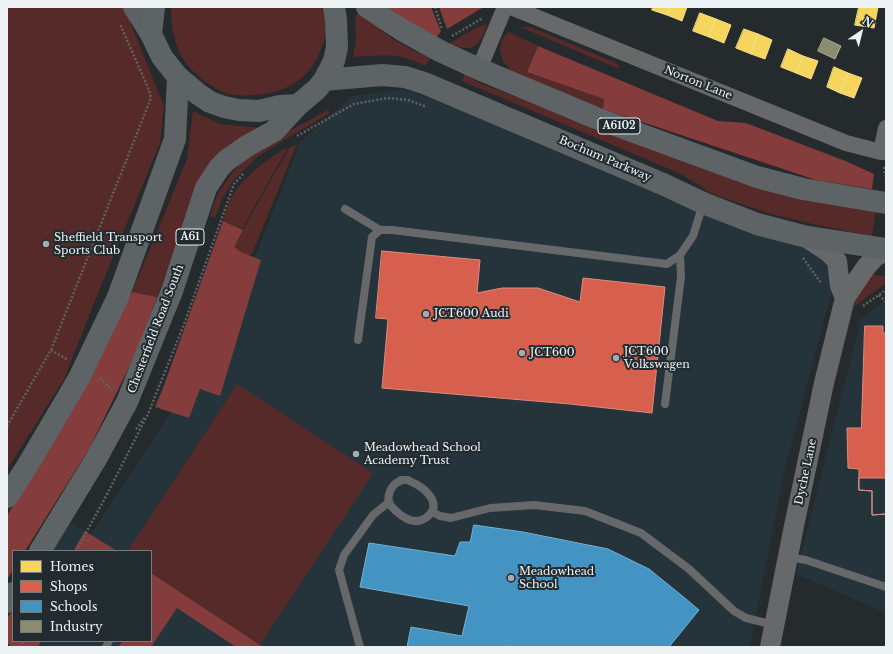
<!DOCTYPE html>
<style>
body{margin:0}
#map{position:relative;width:893px;height:654px;overflow:hidden;background:#252a2c;font-family:"Libre Baskerville",serif}
canvas{display:block}
.frame{position:absolute;inset:0;border:8px solid #ecf2f4;pointer-events:none}
.legend{position:absolute;left:12px;top:550px;width:140px;height:92px;box-sizing:border-box;background:#222b2f;border:1px solid #737b7e;margin:0;padding:5px 7px;list-style:none;font-size:12px;color:#ecf2f4}
.legend li{display:flex;align-items:center;gap:8px;height:20px}
.legend b{width:20px;border:1px solid #737b7e}
.north{position:absolute;left:841px;top:12px;width:40px;height:40px;-webkit-text-stroke:3px #222b2f;paint-order:stroke;rotate:35deg;font-size:11px;font-weight:700;line-height:16px;text-align:center;color:#ecf2f4}
.north::after{content:'';display:block;margin:auto;width:14px;height:18px;background:#ecf2f4;clip-path:polygon(50% 0,100% 100%,50% 72%,0 100%)}
</style>
<div id="map">
<canvas width="893" height="654"></canvas>
<div class="frame"></div>
<ul class="legend">
<li><b style="height:11px;background:#f6d55c"></b>Homes</li>
<li><b style="height:11px;background:#d6604d"></b>Shops</li>
<li><b style="height:11px;background:#4393c3"></b>Schools</li>
<li><b style="height:11px;background:#8c8c6e"></b>Industry</li>
</ul>
<div class="north">N</div>
</div>
<script>
const ctx = document.querySelector('canvas').getContext('2d');
ctx.lineJoin = 'round';
function fillPath(path, color) { ctx.fillStyle = color; ctx.fill(path, 'evenodd'); }
function strokePath(path, color, width, dash) { ctx.strokeStyle = color; ctx.lineWidth = width; ctx.lineCap = dash ? 'butt' : 'round'; ctx.setLineDash(dash || []); ctx.stroke(path); }
function label(font, color, halo, rows, align = 'center') {
  ctx.font = font + ' "Libre Baskerville",serif'; ctx.lineWidth = 4; ctx.setLineDash([]); ctx.textBaseline = 'middle'; ctx.strokeStyle = halo; ctx.fillStyle = color; for (const [text, x, y, turn = 0] of rows) {
    ctx.save(); ctx.translate(x, y); ctx.rotate((+turn || 0) * Math.PI / 180); ctx.textAlign = isNaN(turn) ? turn : align; if (halo) ctx.strokeText(text, 0, 0); ctx.fillText(text, 0, 0); ctx.restore();
  }
}
fillPath(new Path2D(`
 M 405,89 L 803,243 L 836,274 L 784,473 L 750,647 L 7,647 L 7,618 L 13,641 L 151,641 L 151,551 L 50,551 L 69,522 L 91,534 L 185,391 L 248,275 L 300,142 L 352,96 Z
 M 886,300 L 886,613 L 796,574 L 861,319 Z`), '#25343a');
fillPath(new Path2D(`
 M 7,7 L 124,7 L 164,106 L 160,143 L 99,291 L 64,379 L 7,470 Z
 M 171,7 L 323,7 C 325,16 326,25 325,34 C 325,38 324,42 322,46 C 313,78 285,94 253,95 C 244,96 232,96 223,92 C 212,87 202,80 193,71 C 187,65 181,57 178,49 C 173,35 171,21 171,7 Z
 M 357,14 C 364,15 386,34 393,39 C 405,46 417,52 430,58 L 426,66 C 419,63 412,60 405,58 C 388,54 371,56 353,57 C 353,51 356,44 356,37 C 357,30 353,20 357,14 Z
 M 487,24 C 484,35 479,49 465,48 C 460,48 454,45 450,43 L 476,28 Z
 M 520,27 L 531,27 L 616,63 L 619,66 L 619,69 Z
 M 509,32 L 538,46 L 527,72 L 605,99 L 603,109 L 514,73 C 512,71 509,69 507,66 C 498,56 497,40 509,32 Z
 M 465,72 L 477,82 L 482,84 L 690,162 L 876,210 L 872,236 L 817,225 L 767,213 L 713,194 L 681,174 L 462,81 Z
 M 328,110 L 330,113 L 269,149 L 256,158 L 233,181 L 223,197 L 215,218 L 210,216 L 216,198 L 221,189 L 232,173 L 241,163 L 276,138 Z
 M 193,111 L 220,124 L 259,128 L 174,253 L 157,297 L 132,292 L 187,159 Z
 M 297,144 L 251,256 L 241,252 L 233,247 L 289,148 Z
 M 288,147 L 242,229 L 223,221 C 225,214 227,207 230,200 C 240,179 268,158 288,147 Z
 M 871,274 L 886,277 L 886,283 L 856,305 L 853,305 Z
 M 237,384 L 373,473 L 260,645 L 151,573 L 151,551 L 128,551 Z`), '#552a29');
fillPath(new Path2D(`
 M 386,7 L 431,7 L 441,31 L 437,37 L 415,26 Z
 M 439,7 L 480,7 L 482,8 L 447,29 Z
 M 538,46 L 718,121 L 746,123 L 848,162 L 874,174 L 872,189 L 816,180 L 603,109 L 604,99 L 527,72 Z
 M 223,221 L 243,230 L 234,247 L 241,252 L 261,260 L 220,396 L 200,389 L 189,418 L 155,407 L 163,388 Z
 M 132,292 L 157,297 L 137,351 L 89,449 L 25,551 L 13,551 L 13,570 L 7,580 L 7,516 L 78,394 Z
 M 85,531 L 117,551 L 75,551 L 75,548 Z
 M 151,573 L 260,645 L 264,647 L 236,647 L 177,608 L 151,647 L 119,647 L 122,641 L 151,641 Z
 M 13,609 L 13,641 L 41,641 L 38,647 L 11,647 L 7,642 L 7,618 Z`), '#843c3c');
const homes = new Path2D(`
 M 653,7 L 670,7 L 667,15 L 652,10 Z
 M 670,7 L 687,7 L 682,21 L 667,15 Z
 M 859,7 L 878,7 L 874,28 L 855,25 Z
 M 700,13 L 716,19 L 709,37 L 693,31 Z
 M 716,19 L 731,25 L 724,43 L 709,37 Z
 M 744,29 L 758,34 L 751,54 L 736,48 Z
 M 758,34 L 772,40 L 765,59 L 751,54 Z
 M 788,49 L 803,56 L 796,73 L 781,67 Z
 M 803,56 L 818,61 L 811,79 L 796,73 Z
 M 834,67 L 848,73 L 840,93 L 827,87 Z
 M 848,73 L 862,78 L 854,98 L 840,93 Z`);
fillPath(homes, '#f6d55c');
strokePath(homes, '#f3de8a', 1);
const shops = new Path2D(`
 M 382,251 L 480,260 L 477,293 L 502,288 L 538,288 L 580,302 L 583,278 L 665,287 L 652,413 L 570,404 L 382,388 L 388,319 L 376,318 Z
 M 865,326 L 883,326 L 883,333 L 886,333 L 886,514 L 872,515 L 872,491 L 859,490 L 859,469 L 848,468 L 847,428 L 861,428 Z
 M 859,478 L 886,478 L 886,514 L 872,515 L 872,491 L 859,490 Z`);
fillPath(shops, '#d6604d');
strokePath(shops, '#dd8c7f', 1);
const schools = new Path2D(`
 M 474,525 L 523,532 L 608,549 L 649,569 L 686,599 L 699,610 L 669,647 L 513,647 L 504,646 L 503,647 L 407,647 L 411,627 L 462,636 L 469,606 L 360,587 L 369,543 L 455,556 L 460,542 L 470,542 Z`);
fillPath(schools, '#4393c3');
strokePath(schools, '#76b0d2', 1);
const industry = new Path2D(`
 M 824,38 L 841,46 L 835,59 L 818,51 Z`);
fillPath(industry, '#8c8c6e');
strokePath(industry, '#a9ab96', 1);
strokePath(new Path2D(`
 M 435,7 L 442,29
 M 452,36 L 483,18
 M 297,136 L 354,104 L 388,98 L 408,100 L 427,107
 M 884,167 L 886,178
 M 803,258 L 821,283
 M 879,295 L 886,302
 M 863,306 L 886,290
 M 51,350 L 68,360
 M 100,378 L 112,390
 M 7,426 L 51,350 L 151,98 L 149,90 L 120,24
 M 136,429 L 145,417
 M 76,551 L 104,500 L 148,414 L 183,327 L 234,184 L 244,173
 M 20,647 L 24,641`), '#606263', 2.5, [2, 2]);
strokePath(new Path2D(`
 M 345,209 L 380,230
 M 358,340 L 372,237 L 380,230 L 392,230 L 667,264 L 680,255 L 693,236 L 703,204
 M 665,404 L 681,277 L 680,255
 M 401,480 C 403,480 405,480 408,480 C 410,481 413,483 416,484 C 428,491 442,505 427,517 C 416,526 405,519 397,512 C 394,509 390,506 389,502 C 387,496 391,487 396,483 C 396,483 401,481 401,480 Z
 M 432,512 L 440,516 L 451,518 L 490,508 L 534,505 L 585,511 L 641,533 L 689,569 L 734,611 L 746,618 L 774,625
 M 788,557 L 806,560 L 886,587
 M 106,647 L 109,641
 M 360,647 L 339,570 L 344,555 L 373,515 L 389,502`), '#666869', 8);
strokePath(new Path2D(`
 M 511,7 L 846,143 L 881,152 L 886,152
 M 479,69 L 505,7
 M 881,152 L 886,128`), '#666869', 16);
strokePath(new Path2D(`
 M 804,236 L 828,252 L 837,261 L 840,286 L 845,298
 M 770,647 L 794,526 L 824,383 L 845,298 L 866,267 L 876,256 L 886,252`), '#666869', 20);
strokePath(new Path2D(`
 M 134,7 L 151,34`), '#5e6163', 22);
strokePath(new Path2D(`
 M 154,7 L 151,34 L 162,57 L 178,77 L 198,94 L 210,102 L 224,107 L 239,110 L 259,111 L 280,106 L 298,105
 M 367,7 L 402,30 L 440,51 L 479,69 L 596,118 L 757,177 L 803,189 L 886,203
 M 324,80 L 382,75 L 405,77 L 424,83 L 665,185 L 703,203 L 757,224 L 803,236 L 886,249
 M 7,497 L 26,468 L 79,378 L 118,297 L 175,139 L 178,77
 M 40,551 L 96,459 L 127,402 L 172,291 L 206,188 L 219,168 L 227,160 L 247,146 L 274,131 L 298,105 L 317,89 L 324,80 L 334,61 L 337,47 L 336,20 L 334,7
 M 7,602 L 13,593`), '#5e6365', 22);
for (const [x, y, r, color] of [
 [46,244,4,"#a6acae"],
 [426,314,4,"#a6acae"],
 [522,353,4,"#a6acae"],
 [616,358,4,"#a6acae"],
 [356,454,4,"#a6acae"],
 [511,578,4,"#a6acae"]
]) { const dot = new Path2D(); dot.arc(x, y, r, 0, 2 * Math.PI); ctx.fillStyle = color; ctx.fill(dot); strokePath(dot, '#222b2f', 1.5); }
for (const [x, y, w] of [
 [619,126,42],
 [190,237,28]
]) { const box = new Path2D(); box.roundRect(x - w / 2, y - 8, w, 16, 3); ctx.fillStyle = '#222b2f'; ctx.fill(box); strokePath(box, '#ecf2f4', 1); }
label('bold 10px', '#ecf2f4', null, [
 ["A6102",619,126],
 ["A61",190,237]
]);
label('11px', '#ecf2f4', '#222b2f', [
 ["Norton Lane",698,83,22],
 ["Bochum Parkway",605,159,23],
 ["Chesterfield Road South",156,329,-69],
 ["Dyche Lane",806,472,-78]
]);
label('11px', '#ecf2f4', '#222b2f', [
 ["Sheffield Transport",54,238],
 ["Sports Club",54,251],
 ["JCT600 Audi",434,314],
 ["JCT600",624,352],
 ["Volkswagen",624,365],
 ["JCT600",530,353],
 ["Meadowhead School",364,448],
 ["Academy Trust",364,461],
 ["Meadowhead",519,572],
 ["School",519,585]
], 'left');
</script>
